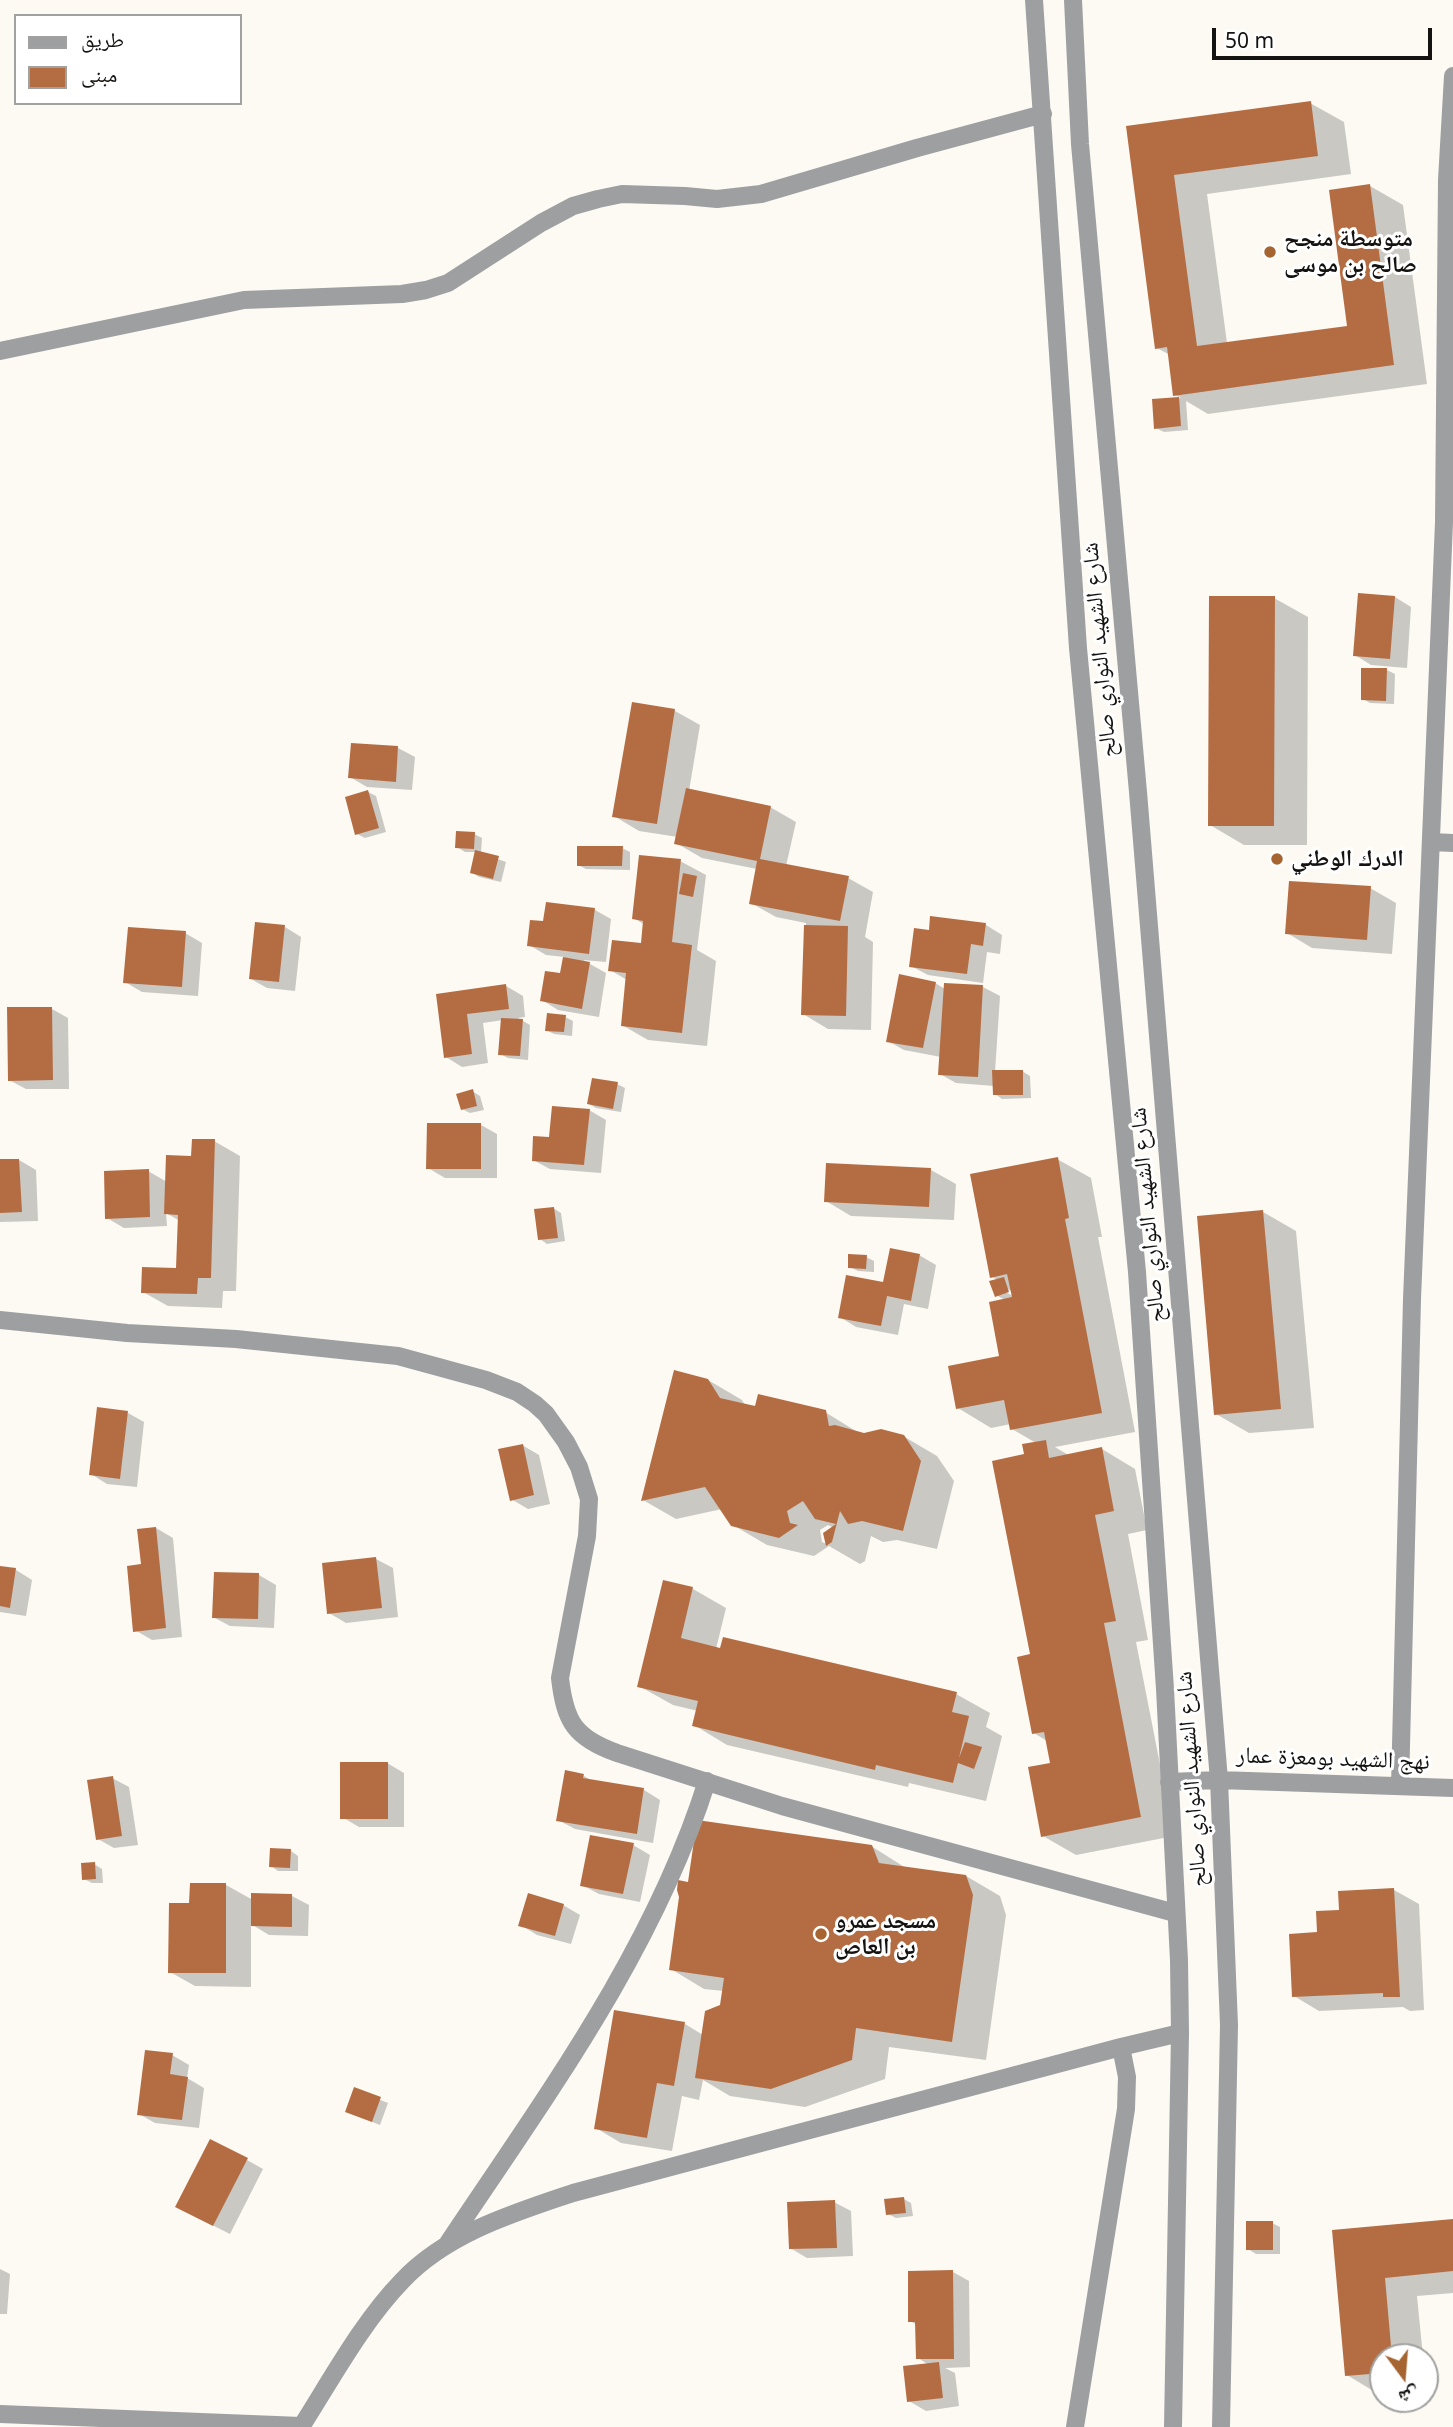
<!DOCTYPE html>
<meta charset="utf-8">
<style>
body{margin:0}
#map{position:relative;width:1453px;height:2427px;overflow:hidden;background:#fdfaf4;font-family:"Noto Sans","Noto Naskh Arabic",sans-serif}
canvas{display:block}
.legend{position:absolute;left:14px;top:14px;width:228px;height:91px;box-sizing:border-box;background:#fff;border:2px solid #a1a1a0;margin:0;padding:9px 12px;list-style:none;font-size:21px;color:#141311}
.legend li{display:flex;align-items:center;gap:14px;height:35px}
.legend b{width:35px;border:2px solid #a1a1a0}
.north{position:absolute;left:1369px;top:2343px;width:70px;height:70px;box-sizing:border-box;background:#fff;border:2px solid #a1a1a0;border-radius:50%;rotate:164deg;font-size:19px;font-weight:700;line-height:28px;text-align:center;color:#141311}
.north::after{content:'';display:block;margin:auto;width:24px;height:32px;background:#a66530;clip-path:polygon(50% 0,100% 100%,50% 72%,0 100%)}
.scale{position:absolute;left:1212px;top:28px;width:220px;height:32px;box-sizing:border-box;border:4px solid #141311;border-top:0;padding-left:9px;font-size:21px;line-height:24px;white-space:nowrap;color:#141311;-webkit-text-stroke:5px #fff;paint-order:stroke}
</style>
<div id="map">
<canvas width="1453" height="2427"></canvas>
<ul class="legend">
<li><b style="height:9px;background:#9d9fa1"></b>طريق</li>
<li><b style="height:19px;background:#b46d43"></b>مبنى</li>
</ul>
<div class="north">ش</div>
<div class="scale">50 m</div>
</div>
<script>
const ctx = document.querySelector('canvas').getContext('2d');
ctx.lineJoin = 'round';
function fillPath(path, color) { ctx.fillStyle = color; ctx.fill(path, 'evenodd'); }
function strokePath(path, color, width, dash) { ctx.strokeStyle = color; ctx.lineWidth = width; ctx.lineCap = dash ? 'butt' : 'round'; ctx.setLineDash(dash || []); ctx.stroke(path); }
function label(font, color, halo, rows, align = 'center') {
  ctx.font = font + ' "Noto Sans","Noto Naskh Arabic",sans-serif'; ctx.lineWidth = 6; ctx.setLineDash([]); ctx.textBaseline = 'middle'; ctx.strokeStyle = halo; ctx.fillStyle = color; for (const [text, x, y, turn = 0] of rows) {
    ctx.save(); ctx.translate(x, y); ctx.rotate((+turn || 0) * Math.PI / 180); ctx.textAlign = isNaN(turn) ? turn : align; if (halo) ctx.strokeText(text, 0, 0); ctx.fillText(text, 0, 0); ctx.restore();
  }
}
fillPath(new Path2D(`
 M 1310,103 L 1344,122 L 1351,174 L 1207,194 L 1227,343 L 1349,327 L 1370,186 L 1403,205 L 1427,384 L 1208,414 L 1186,401 L 1188,430 L 1164,432 L 1156,428 L 1154,401 L 1181,398 L 1175,395 L 1170,355 L 1157,348 L 1127,128 Z
 M 1395,597 L 1411,607 L 1407,668 L 1371,665 L 1355,655 Z
 M 1274,598 L 1308,617 L 1307,845 L 1244,845 L 1210,825 Z
 M 1387,670 L 1395,674 L 1394,704 L 1370,703 L 1363,699 Z
 M 633,704 L 675,711 L 700,725 L 689,791 L 770,807 L 796,822 L 786,866 L 848,878 L 873,892 L 865,937 L 873,942 L 871,1030 L 828,1029 L 803,1014 L 806,923 L 776,917 L 751,903 L 757,869 L 702,858 L 676,843 L 678,837 L 639,831 L 614,816 Z
 M 398,748 L 415,757 L 412,790 L 367,787 L 350,777 Z
 M 368,792 L 376,796 L 386,832 L 365,838 L 357,834 Z
 M 474,834 L 482,838 L 481,853 L 506,862 L 501,882 L 479,877 L 472,872 L 477,852 L 465,852 L 457,847 Z
 M 622,848 L 630,852 L 630,870 L 586,869 L 578,865 Z
 M 680,861 L 706,875 L 697,950 L 716,961 L 707,1046 L 648,1040 L 622,1025 L 627,980 L 610,970 L 643,945 L 645,925 L 634,918 Z
 M 1370,888 L 1396,903 L 1392,954 L 1312,948 L 1287,933 Z
 M 547,904 L 595,910 L 611,919 L 606,962 L 583,960 L 606,973 L 599,1017 L 558,1010 L 542,1000 L 562,975 L 565,957 L 546,955 L 529,945 L 545,923 Z
 M 986,925 L 1002,935 L 1000,954 L 987,952 L 983,983 L 928,975 L 911,966 L 930,932 Z
 M 285,927 L 301,937 L 295,991 L 267,988 L 251,979 Z
 M 185,933 L 202,943 L 198,996 L 142,992 L 125,982 Z
 M 935,983 L 945,989 L 983,987 L 1000,996 L 995,1072 L 1022,1071 L 1030,1076 L 1031,1098 L 1002,1099 L 995,1094 L 994,1086 L 956,1083 L 940,1074 L 941,1057 L 904,1050 L 888,1041 Z
 M 506,986 L 523,996 L 525,1017 L 518,1018 L 530,1025 L 528,1060 L 508,1058 L 500,1054 L 503,1020 L 483,1023 L 488,1063 L 462,1067 L 446,1057 L 438,996 Z
 M 52,1009 L 68,1018 L 69,1089 L 26,1089 L 9,1080 Z
 M 565,1017 L 573,1021 L 572,1036 L 554,1034 L 546,1030 Z
 M 617,1084 L 625,1088 L 621,1112 L 596,1108 L 589,1104 Z
 M 472,1091 L 480,1096 L 484,1110 L 470,1113 L 462,1109 Z
 M 589,1110 L 606,1120 L 601,1173 L 550,1169 L 533,1160 L 551,1139 Z
 M 481,1125 L 497,1134 L 497,1178 L 445,1178 L 428,1168 Z
 M 214,1141 L 240,1156 L 236,1291 L 223,1291 L 222,1308 L 168,1306 L 143,1292 L 178,1270 L 180,1221 L 166,1213 L 167,1226 L 124,1228 L 107,1218 L 148,1171 L 167,1182 Z
 M 1057,1159 L 1091,1178 L 1102,1237 L 1098,1237 L 1135,1432 L 1055,1447 L 1070,1456 L 1102,1449 L 1135,1469 L 1147,1530 L 1128,1534 L 1148,1640 L 1136,1642 L 1174,1836 L 1076,1855 L 1043,1836 L 1052,1764 L 1047,1741 L 1034,1733 L 1026,1455 L 1036,1443 L 1012,1429 L 1011,1424 L 991,1428 L 958,1408 L 1001,1358 L 1005,1300 L 996,1295 L 998,1280 L 992,1277 ZM 1002,1286 L 1013,1292 L 1013,1296 L 1000,1289 Z
 M 19,1160 L 36,1170 L 38,1221 L 0,1222 L 0,1161 Z
 M 931,1170 L 956,1184 L 954,1220 L 851,1216 L 826,1201 Z
 M 553,1208 L 561,1213 L 565,1241 L 547,1244 L 540,1239 Z
 M 1263,1212 L 1296,1231 L 1314,1428 L 1249,1433 L 1216,1414 Z
 M 919,1255 L 936,1265 L 928,1309 L 904,1304 L 898,1335 L 856,1327 L 840,1317 Z
 M 866,1257 L 874,1261 L 874,1272 L 858,1271 L 850,1267 Z
 M 708,1380 L 742,1400 L 745,1405 L 825,1412 L 859,1433 L 903,1436 L 937,1456 L 954,1481 L 937,1549 L 897,1540 L 883,1542 L 871,1536 L 865,1561 L 860,1564 L 829,1546 L 814,1556 L 767,1545 L 733,1525 L 722,1509 L 676,1519 L 643,1500 ZM 828,1525 L 834,1528 L 827,1544 L 822,1542 L 820,1530 Z
 M 128,1413 L 144,1422 L 137,1487 L 107,1484 L 91,1474 Z
 M 522,1445 L 539,1455 L 550,1504 L 528,1509 L 511,1499 Z
 M 156,1528 L 173,1538 L 182,1637 L 152,1640 L 135,1630 L 143,1566 Z
 M 376,1559 L 393,1568 L 398,1617 L 346,1623 L 329,1613 Z
 M 0,1567 L 16,1570 L 32,1580 L 26,1616 L 0,1612 Z
 M 215,1574 L 259,1575 L 276,1585 L 274,1628 L 230,1626 L 213,1617 Z
 M 665,1582 L 693,1589 L 726,1608 L 716,1649 L 956,1694 L 990,1713 L 986,1727 L 1002,1736 L 986,1801 L 909,1783 L 908,1787 L 727,1745 L 694,1725 L 698,1711 L 673,1705 L 639,1686 Z
 M 387,1763 L 404,1773 L 404,1827 L 359,1827 L 342,1817 Z
 M 566,1773 L 584,1776 L 594,1782 L 644,1790 L 660,1800 L 653,1843 L 575,1829 L 558,1820 Z
 M 112,1778 L 129,1787 L 138,1845 L 114,1848 L 98,1839 Z
 M 633,1845 L 650,1855 L 640,1902 L 599,1894 L 582,1885 Z
 M 871,1846 L 906,1868 L 966,1876 L 1000,1896 L 1006,1915 L 986,2060 L 889,2047 L 885,2079 L 805,2107 L 730,2096 L 703,2080 L 699,2100 L 682,2096 L 672,2151 L 621,2143 L 596,2128 L 615,2012 L 685,2024 L 703,2035 L 722,2007 L 724,1991 L 704,1989 L 671,1969 L 690,1884 Z
 M 291,1851 L 298,1856 L 298,1871 L 278,1871 L 271,1866 Z
 M 94,1864 L 102,1869 L 103,1883 L 92,1883 L 84,1879 Z
 M 226,1885 L 253,1900 L 292,1896 L 309,1905 L 308,1936 L 269,1935 L 251,1924 L 251,1987 L 195,1986 L 170,1972 L 191,1905 Z
 M 1394,1890 L 1419,1904 L 1424,2010 L 1410,2011 L 1403,2007 L 1319,2011 L 1294,1996 L 1319,1934 L 1341,1911 Z
 M 563,1905 L 580,1915 L 571,1944 L 537,1935 L 521,1925 Z
 M 172,2055 L 189,2065 L 187,2078 L 204,2088 L 199,2128 L 155,2123 L 139,2114 Z
 M 355,2090 L 388,2103 L 380,2125 L 347,2112 Z
 M 247,2160 L 263,2169 L 230,2234 L 194,2216 Z
 M 904,2199 L 911,2203 L 913,2216 L 896,2218 L 888,2214 Z
 M 834,2202 L 851,2211 L 853,2256 L 807,2258 L 790,2248 Z
 M 1453,2221 L 1453,2293 L 1417,2296 L 1423,2357 L 1383,2357 L 1383,2394 L 1380,2395 L 1347,2375 L 1334,2232 Z
 M 1272,2223 L 1280,2227 L 1280,2254 L 1256,2254 L 1248,2249 Z
 M 0,2269 L 10,2274 L 7,2314 L 0,2314 Z
 M 953,2272 L 969,2281 L 970,2367 L 945,2368 L 955,2373 L 959,2406 L 926,2411 L 909,2401 L 929,2365 L 918,2358 L 917,2325 L 910,2321 Z`), '#0003');
fillPath(new Path2D(`
 M 1311,101 L 1318,156 L 1174,175 L 1197,346 L 1347,326 L 1329,190 L 1370,184 L 1394,365 L 1173,396 L 1167,347 L 1155,349 L 1126,126 Z
 M 1179,397 L 1181,426 L 1154,429 L 1152,399 Z
 M 1358,593 L 1395,596 L 1390,659 L 1353,656 Z
 M 1209,596 L 1275,596 L 1274,826 L 1208,826 Z
 M 1361,668 L 1387,668 L 1386,701 L 1361,700 Z
 M 632,702 L 675,709 L 657,824 L 612,817 Z
 M 351,743 L 398,746 L 396,782 L 348,778 Z
 M 686,788 L 771,806 L 760,859 L 849,876 L 840,921 L 749,904 L 757,861 L 674,844 Z
 M 368,790 L 379,828 L 355,835 L 345,797 Z
 M 456,831 L 475,832 L 474,849 L 455,848 Z
 M 577,846 L 623,846 L 622,866 L 577,866 Z
 M 475,850 L 499,856 L 493,879 L 470,873 Z
 M 639,855 L 681,859 L 672,942 L 692,945 L 682,1033 L 621,1026 L 626,973 L 608,971 L 612,940 L 641,943 L 643,921 L 632,919 Z
 M 683,873 L 697,876 L 693,897 L 679,894 Z
 M 1289,881 L 1371,886 L 1367,940 L 1285,934 Z
 M 546,902 L 595,908 L 589,954 L 527,946 L 530,920 L 543,921 Z
 M 930,916 L 986,923 L 983,946 L 971,944 L 967,974 L 909,967 L 914,928 L 929,930 Z
 M 255,922 L 285,925 L 279,982 L 249,979 Z
 M 804,925 L 848,926 L 846,1016 L 801,1015 Z
 M 128,927 L 186,931 L 182,987 L 123,983 Z
 M 563,957 L 590,962 L 582,1009 L 540,1001 L 545,971 L 560,973 Z
 M 899,974 L 936,982 L 923,1048 L 886,1042 Z
 M 944,983 L 983,985 L 978,1077 L 938,1075 Z
 M 506,984 L 509,1009 L 467,1014 L 472,1054 L 444,1058 L 436,994 Z
 M 7,1007 L 52,1007 L 53,1080 L 8,1081 Z
 M 547,1013 L 566,1015 L 564,1032 L 545,1031 Z
 M 501,1018 L 523,1019 L 520,1056 L 498,1055 Z
 M 992,1070 L 1023,1070 L 1023,1095 L 993,1095 Z
 M 592,1078 L 618,1082 L 613,1109 L 587,1104 Z
 M 473,1089 L 477,1106 L 461,1110 L 456,1094 Z
 M 552,1106 L 590,1109 L 584,1165 L 532,1161 L 533,1136 L 549,1137 Z
 M 427,1123 L 481,1123 L 481,1169 L 426,1169 Z
 M 192,1139 L 215,1139 L 211,1278 L 198,1278 L 197,1294 L 141,1293 L 142,1267 L 176,1268 L 178,1215 L 164,1214 L 166,1155 L 191,1156 Z
 M 1058,1157 L 1069,1218 L 1065,1219 L 1102,1413 L 1010,1430 L 1004,1400 L 956,1409 L 948,1366 L 999,1356 L 989,1302 L 1012,1297 L 1007,1274 L 990,1278 L 970,1174 Z
 M 0,1159 L 19,1159 L 22,1212 L 0,1213 Z
 M 826,1163 L 931,1168 L 929,1207 L 824,1202 Z
 M 149,1169 L 150,1217 L 105,1219 L 104,1171 Z
 M 554,1207 L 558,1238 L 538,1240 L 534,1209 Z
 M 1263,1210 L 1281,1409 L 1214,1415 L 1197,1216 Z
 M 890,1248 L 920,1254 L 911,1301 L 887,1296 L 881,1326 L 838,1318 L 846,1275 L 883,1282 Z
 M 848,1254 L 867,1255 L 866,1269 L 848,1268 Z
 M 1004,1277 L 1009,1292 L 995,1297 L 989,1281 Z
 M 674,1370 L 708,1379 L 720,1398 L 755,1406 L 758,1394 L 826,1410 L 829,1426 L 835,1425 L 864,1433 L 881,1429 L 904,1435 L 921,1461 L 903,1531 L 862,1521 L 848,1524 L 840,1511 L 832,1542 L 826,1546 L 823,1533 L 836,1524 L 815,1519 L 803,1501 L 787,1511 L 790,1523 L 798,1525 L 779,1538 L 731,1526 L 705,1487 L 641,1501 Z
 M 97,1407 L 128,1411 L 120,1479 L 89,1475 Z
 M 1046,1440 L 1049,1458 L 1102,1447 L 1114,1511 L 1095,1515 L 1116,1621 L 1104,1623 L 1141,1817 L 1041,1837 L 1028,1767 L 1050,1763 L 1044,1732 L 1032,1734 L 1017,1657 L 1030,1654 L 992,1461 L 1024,1454 L 1022,1444 Z
 M 523,1444 L 534,1495 L 510,1501 L 498,1449 Z
 M 156,1527 L 166,1628 L 133,1632 L 127,1566 L 141,1564 L 137,1529 Z
 M 376,1557 L 382,1608 L 327,1614 L 322,1563 Z
 M 0,1566 L 16,1568 L 10,1608 L 0,1606 Z
 M 214,1572 L 259,1573 L 258,1619 L 212,1618 Z
 M 663,1580 L 693,1587 L 681,1638 L 720,1648 L 723,1637 L 957,1692 L 952,1712 L 969,1716 L 959,1758 L 965,1742 L 982,1747 L 974,1769 L 958,1763 L 953,1783 L 876,1765 L 875,1770 L 692,1726 L 698,1701 L 637,1687 Z
 M 340,1762 L 388,1762 L 388,1819 L 340,1819 Z
 M 565,1770 L 584,1774 L 583,1778 L 644,1788 L 637,1834 L 556,1821 Z
 M 113,1776 L 122,1836 L 96,1840 L 87,1780 Z
 M 697,1820 L 872,1845 L 879,1863 L 966,1875 L 973,1895 L 952,2042 L 856,2028 L 852,2060 L 771,2089 L 695,2078 L 705,2011 L 720,2005 L 724,1978 L 669,1970 L 679,1897 L 677,1890 L 678,1880 L 688,1882 Z
 M 590,1835 L 634,1843 L 623,1894 L 580,1886 Z
 M 270,1848 L 291,1849 L 290,1868 L 269,1867 Z
 M 95,1862 L 96,1879 L 82,1880 L 81,1863 Z
 M 190,1883 L 226,1883 L 226,1973 L 168,1973 L 169,1903 L 189,1903 Z
 M 1394,1888 L 1400,1997 L 1383,1997 L 1383,1993 L 1292,1997 L 1289,1934 L 1317,1932 L 1316,1911 L 1339,1910 L 1338,1891 Z
 M 251,1893 L 292,1894 L 292,1927 L 251,1926 Z
 M 528,1893 L 564,1904 L 555,1936 L 518,1926 Z
 M 614,2010 L 685,2022 L 674,2086 L 657,2083 L 647,2138 L 594,2129 Z
 M 145,2050 L 173,2053 L 170,2074 L 188,2077 L 182,2120 L 137,2115 Z
 M 354,2087 L 381,2097 L 372,2122 L 345,2112 Z
 M 210,2139 L 248,2158 L 213,2226 L 175,2207 Z
 M 904,2197 L 906,2213 L 886,2215 L 884,2199 Z
 M 835,2200 L 837,2248 L 789,2249 L 787,2202 Z
 M 1453,2219 L 1453,2271 L 1385,2278 L 1392,2357 L 1383,2357 L 1383,2373 L 1345,2376 L 1332,2230 Z
 M 1246,2221 L 1273,2221 L 1273,2250 L 1246,2250 Z
 M 953,2270 L 954,2359 L 916,2359 L 915,2322 L 908,2322 L 908,2271 Z
 M 939,2362 L 943,2398 L 907,2402 L 903,2366 Z`), '#b46d43');
strokePath(new Path2D(`
 M 1034,0 L 1078,648 L 1137,1272 L 1165,1689 L 1179,1960 L 1180,2033 L 1173,2427
 M 1073,0 L 1080,144 L 1138,792 L 1219,1780 L 1229,2025 L 1221,2427
 M 0,351 L 244,300 L 402,294 L 426,290 L 448,283 L 541,223 L 573,206 L 598,199 L 622,194 L 685,196 L 717,199 L 761,194 L 917,148 L 1043,114
 M 1432,842 L 1453,843
 M 0,1320 L 127,1333 L 236,1339 L 398,1356 L 486,1380 L 517,1392 L 535,1404 L 546,1414 L 566,1442 L 579,1467 L 589,1499 L 587,1536 L 560,1678 C 565,1722 575,1738 617,1753 L 782,1806 L 1175,1913
 M 1169,1782 L 1219,1780 L 1453,1788
 M 1400,1786 L 1412,1299 L 1444,522 L 1447,180 L 1453,76
 M 448,2243 C 546,2096 654,1950 707,1781
 M 0,2414 L 301,2426
 M 301,2427 C 331,2380 363,2321 402,2281 C 446,2234 513,2213 573,2193 L 1121,2047 L 1180,2033
 M 1075,2427 L 1126,2109 L 1127,2077 L 1121,2047`), '#9d9fa1', 18);
for (const [x, y, r, color] of [
 [1270,252,7,"#a66530"],
 [1277,859,7,"#a66530"],
 [821,1934,7,"#a66530"]
]) { const dot = new Path2D(); dot.arc(x, y, r, 0, 2 * Math.PI); ctx.fillStyle = color; ctx.fill(dot); strokePath(dot, '#fff', 2.5); }
label('bold 23px', '#141311', '#fff', [
 ["متوسطة منجح",1284,239],
 ["صالح بن موسى",1284,265],
 ["الدرك الوطني",1291,859],
 ["مسجد عمرو",835,1921],
 ["بن العاص",835,1947]
], 'left');
label('23px', '#141311', '#fff', [
 ["شارع الشهيد النواري صالح",1100,650,-95],
 ["شارع الشهيد النواري صالح",1148,1215,-95],
 ["نهج الشهيد بومعزة عمار",1333,1759,2],
 ["شارع الشهيد النواري صالح",1192,1779,-94]
]);
</script>
